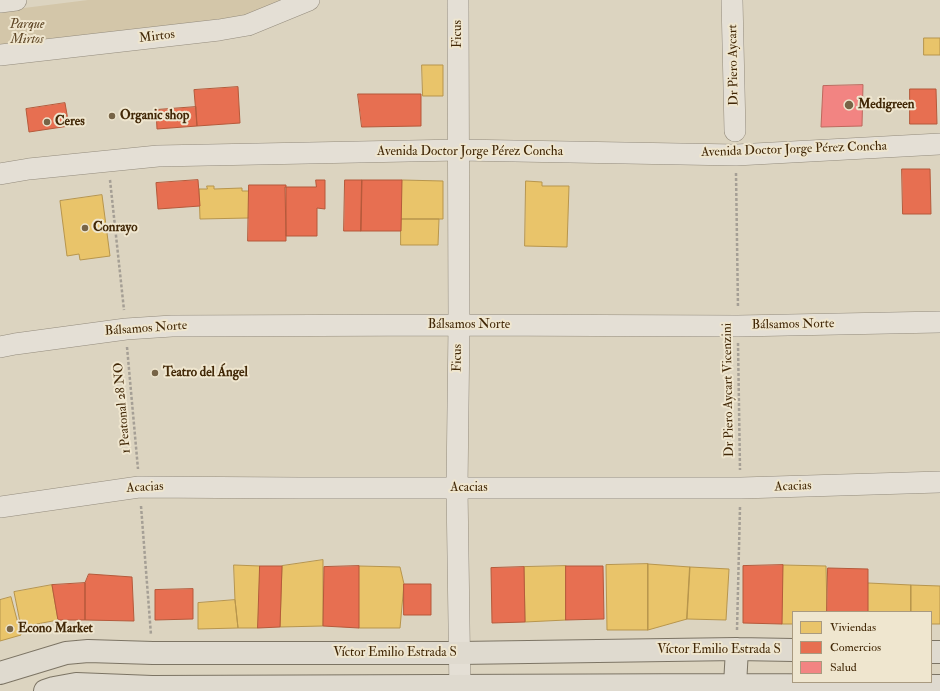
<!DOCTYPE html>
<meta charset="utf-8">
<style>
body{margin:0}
#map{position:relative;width:940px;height:691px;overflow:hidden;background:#dcd4c0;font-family:"IM FELL Double Pica",serif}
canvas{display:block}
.legend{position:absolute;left:792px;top:611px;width:140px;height:72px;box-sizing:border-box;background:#efe6cf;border:1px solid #a99a7f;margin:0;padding:5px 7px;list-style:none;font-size:12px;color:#412706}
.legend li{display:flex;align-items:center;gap:8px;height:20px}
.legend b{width:20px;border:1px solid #a99a7f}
</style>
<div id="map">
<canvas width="940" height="691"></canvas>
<ul class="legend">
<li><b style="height:11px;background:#e9c46a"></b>Viviendas</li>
<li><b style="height:11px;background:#e76f51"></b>Comercios</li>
<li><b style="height:11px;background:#f28482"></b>Salud</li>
</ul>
</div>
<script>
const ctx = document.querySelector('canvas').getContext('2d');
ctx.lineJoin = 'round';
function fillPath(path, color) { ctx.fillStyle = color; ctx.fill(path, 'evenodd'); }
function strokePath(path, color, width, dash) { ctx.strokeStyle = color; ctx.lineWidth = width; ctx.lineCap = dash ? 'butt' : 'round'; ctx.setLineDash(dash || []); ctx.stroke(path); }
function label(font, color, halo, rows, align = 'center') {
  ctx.font = font + ' "IM FELL Double Pica",serif'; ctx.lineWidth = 4; ctx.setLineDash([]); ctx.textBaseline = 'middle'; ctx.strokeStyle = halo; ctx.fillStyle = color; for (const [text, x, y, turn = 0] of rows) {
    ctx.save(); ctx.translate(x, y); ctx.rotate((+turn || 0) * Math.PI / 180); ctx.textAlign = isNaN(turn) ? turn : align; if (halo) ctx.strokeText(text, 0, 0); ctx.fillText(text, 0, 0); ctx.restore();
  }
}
fillPath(new Path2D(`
 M 88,0 L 307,0 L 244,25 L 0,62 L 0,11 Z`), '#d3c6a9');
const homes = new Path2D(`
 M 924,38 L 940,38 L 940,55 L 924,55 Z
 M 422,65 L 443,65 L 443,96 L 423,96 Z
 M 402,180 L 443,181 L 443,219 L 401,219 Z
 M 526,181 L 542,182 L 542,186 L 569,186 L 567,247 L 525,246 Z
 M 207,186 L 214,186 L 214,189 L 242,188 L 242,191 L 249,191 L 249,218 L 200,219 L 199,189 L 207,189 Z
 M 102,195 L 110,256 L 80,260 L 79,254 L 67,256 L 60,201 Z
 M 401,219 L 439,219 L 438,245 L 401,245 Z
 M 323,560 L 323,626 L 280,627 L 282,566 Z
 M 648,564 L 648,630 L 607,630 L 606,565 Z
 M 648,564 L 690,567 L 687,619 L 648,630 Z
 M 234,565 L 260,566 L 258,628 L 238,628 L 235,600 Z
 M 783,565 L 826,566 L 827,612 L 793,612 L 793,624 L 782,624 Z
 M 359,566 L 400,567 L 404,584 L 400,628 L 359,628 Z
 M 566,566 L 566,620 L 525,622 L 524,567 Z
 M 690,567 L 729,569 L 726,620 L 687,619 Z
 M 868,583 L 911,585 L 911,612 L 868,612 Z
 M 52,585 L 58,620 L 21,627 L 14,592 Z
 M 911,585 L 940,586 L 940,624 L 931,624 L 931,612 L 911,612 Z
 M 11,597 L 21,635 L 0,641 L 0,600 Z
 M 235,600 L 238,628 L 198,629 L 198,603 Z`);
fillPath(homes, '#e9c46a');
strokePath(homes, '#b7954c', 1);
const shops = new Path2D(`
 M 238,87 L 240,123 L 197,126 L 194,90 Z
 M 910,89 L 936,89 L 937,124 L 910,124 Z
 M 358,94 L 421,94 L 421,126 L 362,127 Z
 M 65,103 L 69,126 L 29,132 L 26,109 Z
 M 196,107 L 197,126 L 157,129 L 156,110 Z
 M 902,169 L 930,169 L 931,214 L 903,214 Z
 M 198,180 L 200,206 L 158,209 L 156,183 Z
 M 316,180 L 325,180 L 325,209 L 317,208 L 317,236 L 286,236 L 285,187 L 316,187 Z
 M 345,180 L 362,180 L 361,231 L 344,231 Z
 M 362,180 L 402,180 L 401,231 L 361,231 Z
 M 249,185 L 286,185 L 286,241 L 248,241 Z
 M 783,565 L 782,624 L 743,623 L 743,566 Z
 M 260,566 L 282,566 L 280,627 L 258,628 Z
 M 359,566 L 359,628 L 323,626 L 324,567 Z
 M 566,566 L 603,566 L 604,619 L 566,620 Z
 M 524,567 L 525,622 L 492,623 L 491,568 Z
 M 828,568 L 868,569 L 868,612 L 827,612 Z
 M 89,574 L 132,577 L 134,621 L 85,620 L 85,583 Z
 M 85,583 L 85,620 L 58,620 L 52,585 Z
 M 404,584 L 431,584 L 431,615 L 404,615 Z
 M 193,589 L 193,619 L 155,620 L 155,590 Z`);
fillPath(shops, '#e76f51');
strokePath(shops, '#b5593a', 1);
const health = new Path2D(`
 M 863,85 L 862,126 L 821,127 L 823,86 Z`);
fillPath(health, '#f28482');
strokePath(health, '#bd685d', 1);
const minor = new Path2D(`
 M 458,0 L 459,325 L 457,488 L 460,691
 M 732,0 L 735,131
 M 0,2 L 16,0
 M 0,55 L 219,30 L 248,25 L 309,0
 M 0,174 L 29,169 L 158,156 L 459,150 L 736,155 L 940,144
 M 0,347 L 15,344 L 126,329 L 172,326 L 459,325 L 738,326 L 940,322
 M 0,507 L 139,487 L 299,488 L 741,488 L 940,482`);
const major = new Path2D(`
 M 931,652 L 940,652
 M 0,673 L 66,653 L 88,651 L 153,653 L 459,653 L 737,649 L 793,650
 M 735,685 L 737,649
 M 45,691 L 54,688 L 76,684 L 152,687 L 735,685 L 940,686`);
strokePath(minor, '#938b7c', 22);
strokePath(major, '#7c7464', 24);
strokePath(new Path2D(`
 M 736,173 L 738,308
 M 110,180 L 124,310
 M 738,343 L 740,470
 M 127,347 L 138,469
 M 141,506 L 151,635
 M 737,630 L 740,507`), '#a59f95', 2.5, [3, 2]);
strokePath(minor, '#e4dfd5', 21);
strokePath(major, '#dfdacf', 22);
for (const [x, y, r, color] of [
 [849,105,5,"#776447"],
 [112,116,4,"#776447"],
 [47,122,4,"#776447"],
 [85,228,4,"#776447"],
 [155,373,4,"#776447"],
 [10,629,4,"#776447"]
]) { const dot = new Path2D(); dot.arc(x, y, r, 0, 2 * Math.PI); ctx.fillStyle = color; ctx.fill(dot); strokePath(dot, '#efe6cf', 1.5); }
label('italic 13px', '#5d4423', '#efe6cf', [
 ["Parque",27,25],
 ["Mirtos",27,40]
]);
label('13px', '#412706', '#efe6cf', [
 ["Ficus",458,34,-90],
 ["Mirtos",157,37,-7],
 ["Dr Piero Aycart",734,65,-91],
 ["Avenida Doctor Jorge Pérez Concha",794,150,-2],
 ["Avenida Doctor Jorge Pérez Concha",470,152],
 ["Bálsamos Norte",469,325],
 ["Bálsamos Norte",793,325,-1],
 ["Bálsamos Norte",146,329,-4],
 ["Ficus",458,358,-89],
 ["Dr Piero Aycart Vicenzini",729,390,-91],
 ["1 Peatonal 28 NO",123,408,-95],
 ["Acacias",793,487,-2],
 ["Acacias",145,488,-3],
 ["Acacias",469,488],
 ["Víctor Emilio Estrada S",719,650],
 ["Víctor Emilio Estrada S",395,653]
]);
label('bold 13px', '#412706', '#efe6cf', [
 ["Medigreen",858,105],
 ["Organic shop",120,116],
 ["Ceres",55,122],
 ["Conrayo",93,228],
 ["Teatro del Ángel",163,373],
 ["Econo Market",18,629]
], 'left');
</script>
